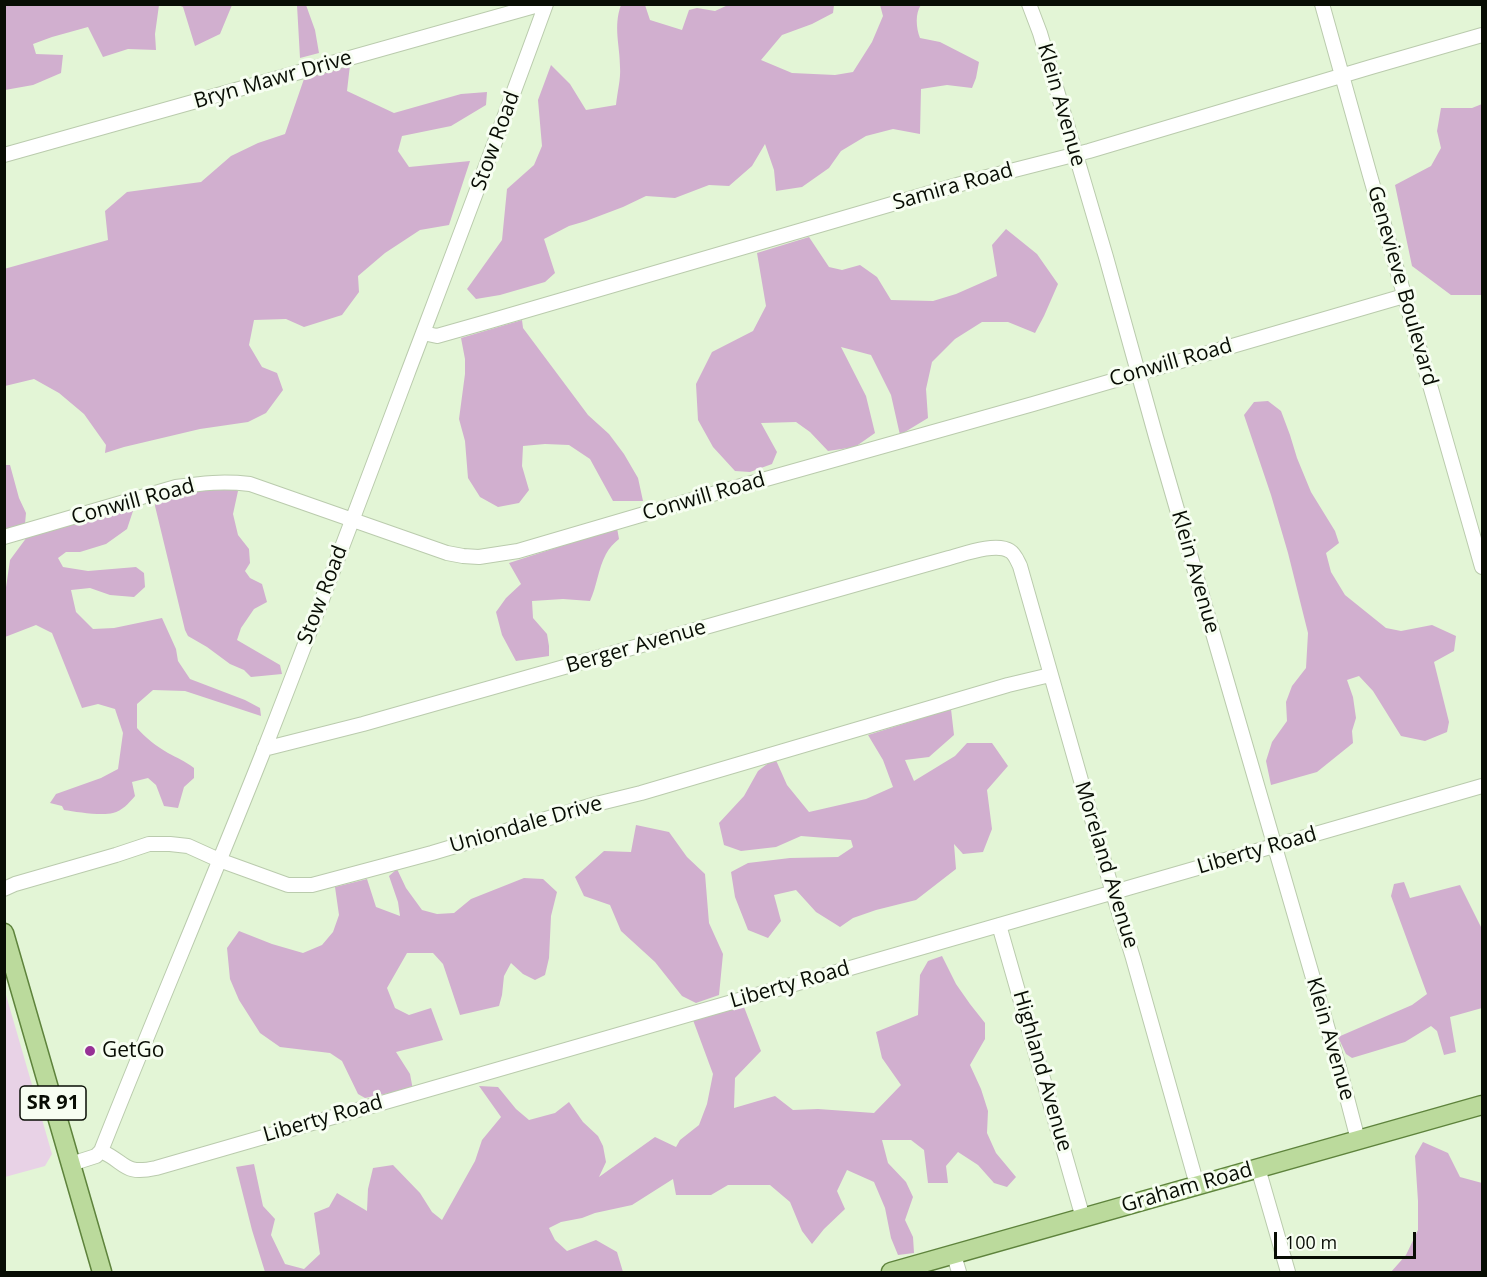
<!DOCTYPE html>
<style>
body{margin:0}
#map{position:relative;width:1487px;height:1277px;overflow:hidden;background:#e3f5d6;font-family:"Open Sans",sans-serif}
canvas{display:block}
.frame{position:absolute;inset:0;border:6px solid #080d04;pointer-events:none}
.scale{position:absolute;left:1274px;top:1232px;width:142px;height:27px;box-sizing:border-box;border:3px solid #080d04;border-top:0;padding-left:8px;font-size:18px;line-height:21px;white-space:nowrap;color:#080d04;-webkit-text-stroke:4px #f7fef2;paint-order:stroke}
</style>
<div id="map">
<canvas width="1487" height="1277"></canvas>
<div class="frame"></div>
<div class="scale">100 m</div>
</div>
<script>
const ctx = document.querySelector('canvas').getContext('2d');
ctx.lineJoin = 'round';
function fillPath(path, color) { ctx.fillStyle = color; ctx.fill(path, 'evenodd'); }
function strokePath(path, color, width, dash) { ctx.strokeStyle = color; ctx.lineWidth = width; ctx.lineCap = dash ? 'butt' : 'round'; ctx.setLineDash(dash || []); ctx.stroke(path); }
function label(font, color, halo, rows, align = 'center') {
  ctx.font = font + ' "Open Sans",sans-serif'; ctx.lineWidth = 6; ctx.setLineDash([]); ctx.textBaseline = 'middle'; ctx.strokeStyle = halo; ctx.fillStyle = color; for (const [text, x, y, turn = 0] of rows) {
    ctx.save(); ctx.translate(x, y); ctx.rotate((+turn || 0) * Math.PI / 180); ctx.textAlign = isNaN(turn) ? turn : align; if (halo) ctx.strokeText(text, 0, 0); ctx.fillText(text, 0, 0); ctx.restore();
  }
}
fillPath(new Path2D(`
 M 4,988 L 52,1154 L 45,1166 L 5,1177 Z`), '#e8d2e6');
fillPath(new Path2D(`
 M 5,4 L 159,5 L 155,34 L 156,50 L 128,49 L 103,57 L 88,27 L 52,37 L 33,44 L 36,54 L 63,55 L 61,73 L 33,85 L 5,90 Z
 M 178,5 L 232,5 L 220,34 L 195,46 L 183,7 Z
 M 297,5 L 306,5 L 315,30 L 319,53 L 300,58 Z
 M 621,5 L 645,5 L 650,20 L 682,30 L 689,10 L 697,8 L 715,11 L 728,5 L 834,5 L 833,13 L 812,24 L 782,35 L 761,60 L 792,73 L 835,75 L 853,72 L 872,42 L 883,16 L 880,5 L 921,5 C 915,13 916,28 920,38 L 940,42 L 979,62 L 976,78 L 972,88 L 947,85 L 921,89 L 920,134 L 893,129 L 866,136 L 841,151 L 829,168 L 802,187 L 776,191 L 774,170 L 765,144 L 752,166 L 729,186 L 709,185 L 675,198 L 646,196 L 623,207 L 586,221 L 569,226 L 544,239 L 555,273 L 545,282 L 500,295 L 476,299 L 467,289 L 502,240 L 507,189 L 534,165 L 542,146 L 538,100 L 551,65 L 570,84 L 586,110 L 616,105 C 617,93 621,79 620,67 C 620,45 613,27 621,5 Z
 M 350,65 L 347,91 L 394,113 L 461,94 L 487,92 L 486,105 L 451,126 L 402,136 L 398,151 L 409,167 L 470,161 L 449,225 L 420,230 L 385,253 L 358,276 L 359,292 L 342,315 L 304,327 L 286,319 L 254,320 L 249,345 L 262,367 L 277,373 L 283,390 L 266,413 L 248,422 L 200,429 L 124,447 L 105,453 L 106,445 L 84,414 L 59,393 L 34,379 L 5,386 L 4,269 L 108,240 L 105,211 L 127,192 L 201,182 L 231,156 L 258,143 L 285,134 L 305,76 Z
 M 1482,104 L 1482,295 L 1451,295 L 1412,266 L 1395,185 L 1431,166 L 1441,148 L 1437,131 L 1441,108 L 1472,108 Z
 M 1006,229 L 1037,254 L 1058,284 L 1044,316 L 1035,333 L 1008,322 L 982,322 L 955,339 L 932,362 L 926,389 L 928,418 L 900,435 L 891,395 L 871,355 L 841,347 L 866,396 L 875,433 L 855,447 L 828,451 L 810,432 L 796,422 L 761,423 L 777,452 L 772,464 L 750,472 L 735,471 L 713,447 L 698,420 L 696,384 L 712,352 L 753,331 L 766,306 L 757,253 L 809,237 L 829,267 L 842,270 L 860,265 L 877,277 L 891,300 L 933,301 L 956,294 L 997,276 L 992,245 Z
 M 522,320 L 523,328 L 588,415 L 609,434 L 624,454 L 638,478 L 643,501 L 613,501 L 590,459 L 569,445 L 545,444 L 523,446 L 522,466 L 529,490 L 519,503 L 498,507 L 480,497 L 468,478 L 465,441 L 459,419 L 465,374 L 465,359 L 461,338 Z
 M 1268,401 L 1281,411 L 1290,435 L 1297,458 L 1311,492 L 1335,531 L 1339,543 L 1326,553 L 1331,572 L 1345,595 L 1386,628 L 1401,631 L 1432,625 L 1456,636 L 1454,651 L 1434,662 L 1449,722 L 1447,732 L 1425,741 L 1401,736 L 1373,691 L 1359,676 L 1347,680 L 1353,697 L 1356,718 L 1352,731 L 1353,743 L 1317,772 L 1271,785 L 1266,761 L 1272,742 L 1287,721 L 1286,702 L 1292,686 L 1306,668 L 1308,633 L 1288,553 L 1271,495 L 1244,415 L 1254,402 Z
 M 4,465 L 10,465 L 19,498 L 26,513 L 25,524 L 5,530 Z
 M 196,487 L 231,487 L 238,491 L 233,514 L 238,535 L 249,549 L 250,563 L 245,571 L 250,578 L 262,584 L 267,602 L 254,609 L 241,628 L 237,640 L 280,665 L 282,674 L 251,677 L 244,670 L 230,664 L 207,647 L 188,636 L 185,630 L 155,506 L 156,498 Z
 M 120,508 L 133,511 L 127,529 L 106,544 L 80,552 L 66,552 L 58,558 L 63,567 L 88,571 L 136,567 L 144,573 L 145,587 L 134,597 L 110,595 L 90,588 L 71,590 L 76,612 L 93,629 L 114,628 L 162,618 L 176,649 L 178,661 L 190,679 L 245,700 L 260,708 L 261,716 L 185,691 L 153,690 L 137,704 L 137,728 C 146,738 156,746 168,753 C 177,758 185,761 194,768 L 194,778 L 184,787 L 178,808 L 164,806 L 156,785 L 148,778 L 132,782 L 135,796 C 129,803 122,811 113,813 C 102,816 76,812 64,810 L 62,806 L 50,803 L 56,794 L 101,778 L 118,769 L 123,733 L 115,709 L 98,704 L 82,708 L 52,633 L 36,625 L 5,637 L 4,601 L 10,560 L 27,537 Z
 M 617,528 L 619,539 C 614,543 609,548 606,554 C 598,569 597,586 590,601 L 563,599 L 532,601 L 533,618 L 547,634 L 549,646 L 549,656 L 516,661 L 502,635 L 496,612 L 506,598 L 521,584 L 509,563 Z
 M 951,709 L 954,735 L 929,757 L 905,760 L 914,781 L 955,756 L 967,743 L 992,743 L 1008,766 L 987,790 L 992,829 L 983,852 L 963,854 L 954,844 L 956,869 L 916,900 L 876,910 L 853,918 L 840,927 L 816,912 L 796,890 L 774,895 L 781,921 L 768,938 L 748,930 L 735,897 L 731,872 L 748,863 L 790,858 L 838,857 L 853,847 L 851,840 L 801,836 L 776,847 L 741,851 L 724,845 L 719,823 L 744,796 L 758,771 L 775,758 L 787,785 L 809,812 L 866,799 L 893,787 L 883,760 L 868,735 Z
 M 636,825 L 669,832 L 687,857 L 705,874 L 709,923 L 723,954 L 719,995 L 696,1003 L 682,996 L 655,962 L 621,931 L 610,905 L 584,896 L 575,877 L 604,851 L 631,852 Z
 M 397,869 L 406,888 L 422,910 L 437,914 L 454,913 L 471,899 L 524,878 L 543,879 L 557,892 L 551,916 L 549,958 L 545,975 L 535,980 L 523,974 L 511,963 L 504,976 L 502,995 L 499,1006 L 460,1015 L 443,964 L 433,953 L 407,953 L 387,988 L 395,1008 L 409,1015 L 431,1008 L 443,1040 L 396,1052 L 410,1074 L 413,1090 L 399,1091 L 365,1098 L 358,1094 L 342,1061 L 330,1053 L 280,1047 L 260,1033 L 239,1000 L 230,979 L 227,948 L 239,931 L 272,944 L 303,953 L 322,945 L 333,932 L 339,915 L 335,887 L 367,879 L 376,907 L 400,916 L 398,902 L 389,876 Z
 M 1404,882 L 1410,898 L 1460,885 L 1482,929 L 1482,1008 L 1450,1017 L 1456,1052 L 1444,1055 L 1437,1031 L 1431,1026 L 1405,1042 L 1352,1058 L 1346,1054 L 1338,1037 L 1412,1005 L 1427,994 L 1391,896 L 1394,884 Z
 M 942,956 L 956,984 L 970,1004 L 985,1023 L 985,1039 L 970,1065 L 981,1089 L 988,1111 L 987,1133 L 996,1153 L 1016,1177 L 1007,1187 L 994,1183 L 978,1165 L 958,1152 L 946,1166 L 948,1183 L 928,1183 L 924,1150 L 911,1140 L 882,1140 L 888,1163 L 906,1182 L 913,1197 L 905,1220 L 913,1237 L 914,1253 L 898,1255 L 891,1238 L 885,1208 L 874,1182 L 847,1170 L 837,1191 L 845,1209 L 824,1229 L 812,1244 L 802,1231 L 790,1202 L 770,1185 L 728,1185 L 711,1195 L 676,1195 L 673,1179 L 632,1205 L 595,1213 L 582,1218 L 561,1222 L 549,1228 L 555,1240 L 567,1251 L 596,1240 L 617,1252 L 623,1272 L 265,1272 L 252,1230 L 236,1167 L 254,1164 L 263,1206 L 275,1219 L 271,1235 L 285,1264 L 304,1269 L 320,1254 L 314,1213 L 329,1207 L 337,1193 L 367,1211 L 368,1189 L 373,1168 L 393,1165 L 420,1193 L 432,1212 L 442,1220 L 475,1161 L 482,1140 L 501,1117 L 479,1086 L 498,1087 L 516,1109 L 529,1120 L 555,1113 L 569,1102 L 583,1122 L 598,1136 L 603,1146 L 606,1162 L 599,1177 L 655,1137 L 676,1147 L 680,1140 L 699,1125 L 707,1104 L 713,1074 L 693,1020 L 705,1014 L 744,1007 L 761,1051 L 735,1078 L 734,1108 L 775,1096 L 793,1110 L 818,1109 L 874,1113 L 901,1085 L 882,1058 L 876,1032 L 918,1015 L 920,975 L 928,961 Z
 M 1423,1142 L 1448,1153 L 1460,1177 L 1482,1183 L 1482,1272 L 1391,1272 L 1406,1255 L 1418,1230 L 1418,1201 L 1415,1156 Z`), '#d1afcf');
const minor = new Path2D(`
 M 1029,4 L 1040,33 L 1106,257 L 1156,437 L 1340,1071 L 1358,1140
 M 1322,4 C 1374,192 1428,379 1482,567
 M 4,155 L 542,4
 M 423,333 L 437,336 L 490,321 L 971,181 L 1089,151 L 1371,67 L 1482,35
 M 4,537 L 176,487 C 203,483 223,481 250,484 L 447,553 L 463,556 L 479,557 L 518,551 L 709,495 L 1033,404 L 1404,296
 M 264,749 L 363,724 L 949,558 C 964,554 996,542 1010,551 C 1015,554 1017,560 1020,566 L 1113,893 L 1133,958 L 1197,1185
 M 4,889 L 15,884 L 116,855 L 149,844 L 170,844 L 188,846 L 219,860 L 288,885 L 312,885 L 432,853 L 596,804 L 641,793 L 1008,685 L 1050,675
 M 999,925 L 1083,1218
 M 101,1151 C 127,1163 123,1175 156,1168 L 1482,786
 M 71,1164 L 96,1156 L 101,1151 C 154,1017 211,884 264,750 C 313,625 360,500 407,375 C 454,251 501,128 546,4
 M 1258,1168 L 1288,1272
 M 954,1255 L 959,1272`);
const major = new Path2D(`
 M 4,933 L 102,1272
 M 891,1272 L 1482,1105`);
strokePath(minor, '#bacbad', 16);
strokePath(major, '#5e833c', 21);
strokePath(minor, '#fff', 14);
strokePath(major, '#bbda9c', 18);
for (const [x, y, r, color] of [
 [90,1051,6,"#973196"]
]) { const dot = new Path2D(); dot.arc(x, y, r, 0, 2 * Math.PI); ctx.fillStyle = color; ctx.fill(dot); strokePath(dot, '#f7fef2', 2); }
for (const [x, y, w] of [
 [53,1103,66]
]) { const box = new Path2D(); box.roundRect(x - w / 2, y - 17, w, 34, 4.5); ctx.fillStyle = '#f7fef2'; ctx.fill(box); strokePath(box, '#080d04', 1.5); }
label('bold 20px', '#080d04', null, [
 ["SR 91",53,1103]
]);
label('21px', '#080d04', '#f7fef2', [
 ["Bryn Mawr Drive",273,80,-16],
 ["Klein Avenue",1061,105,74],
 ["Stow Road",496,141,-70],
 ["Samira Road",953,187,-16],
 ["Genevieve Boulevard",1402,286,74],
 ["Conwill Road",1171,363,-16],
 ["Conwill Road",704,497,-16],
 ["Conwill Road",133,502,-15],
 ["Klein Avenue",1195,572,74],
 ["Stow Road",323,595,-69],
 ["Berger Avenue",636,647,-16],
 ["Uniondale Drive",526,825,-16],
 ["Liberty Road",1257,851,-16],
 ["Moreland Avenue",1106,865,73],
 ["Liberty Road",790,985,-16],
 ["Klein Avenue",1330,1039,74],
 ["Highland Avenue",1042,1071,74],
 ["Liberty Road",323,1119,-16],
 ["Graham Road",1187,1188,-16]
]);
label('21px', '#080d04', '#f7fef2', [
 ["GetGo",102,1051]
], 'left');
</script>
